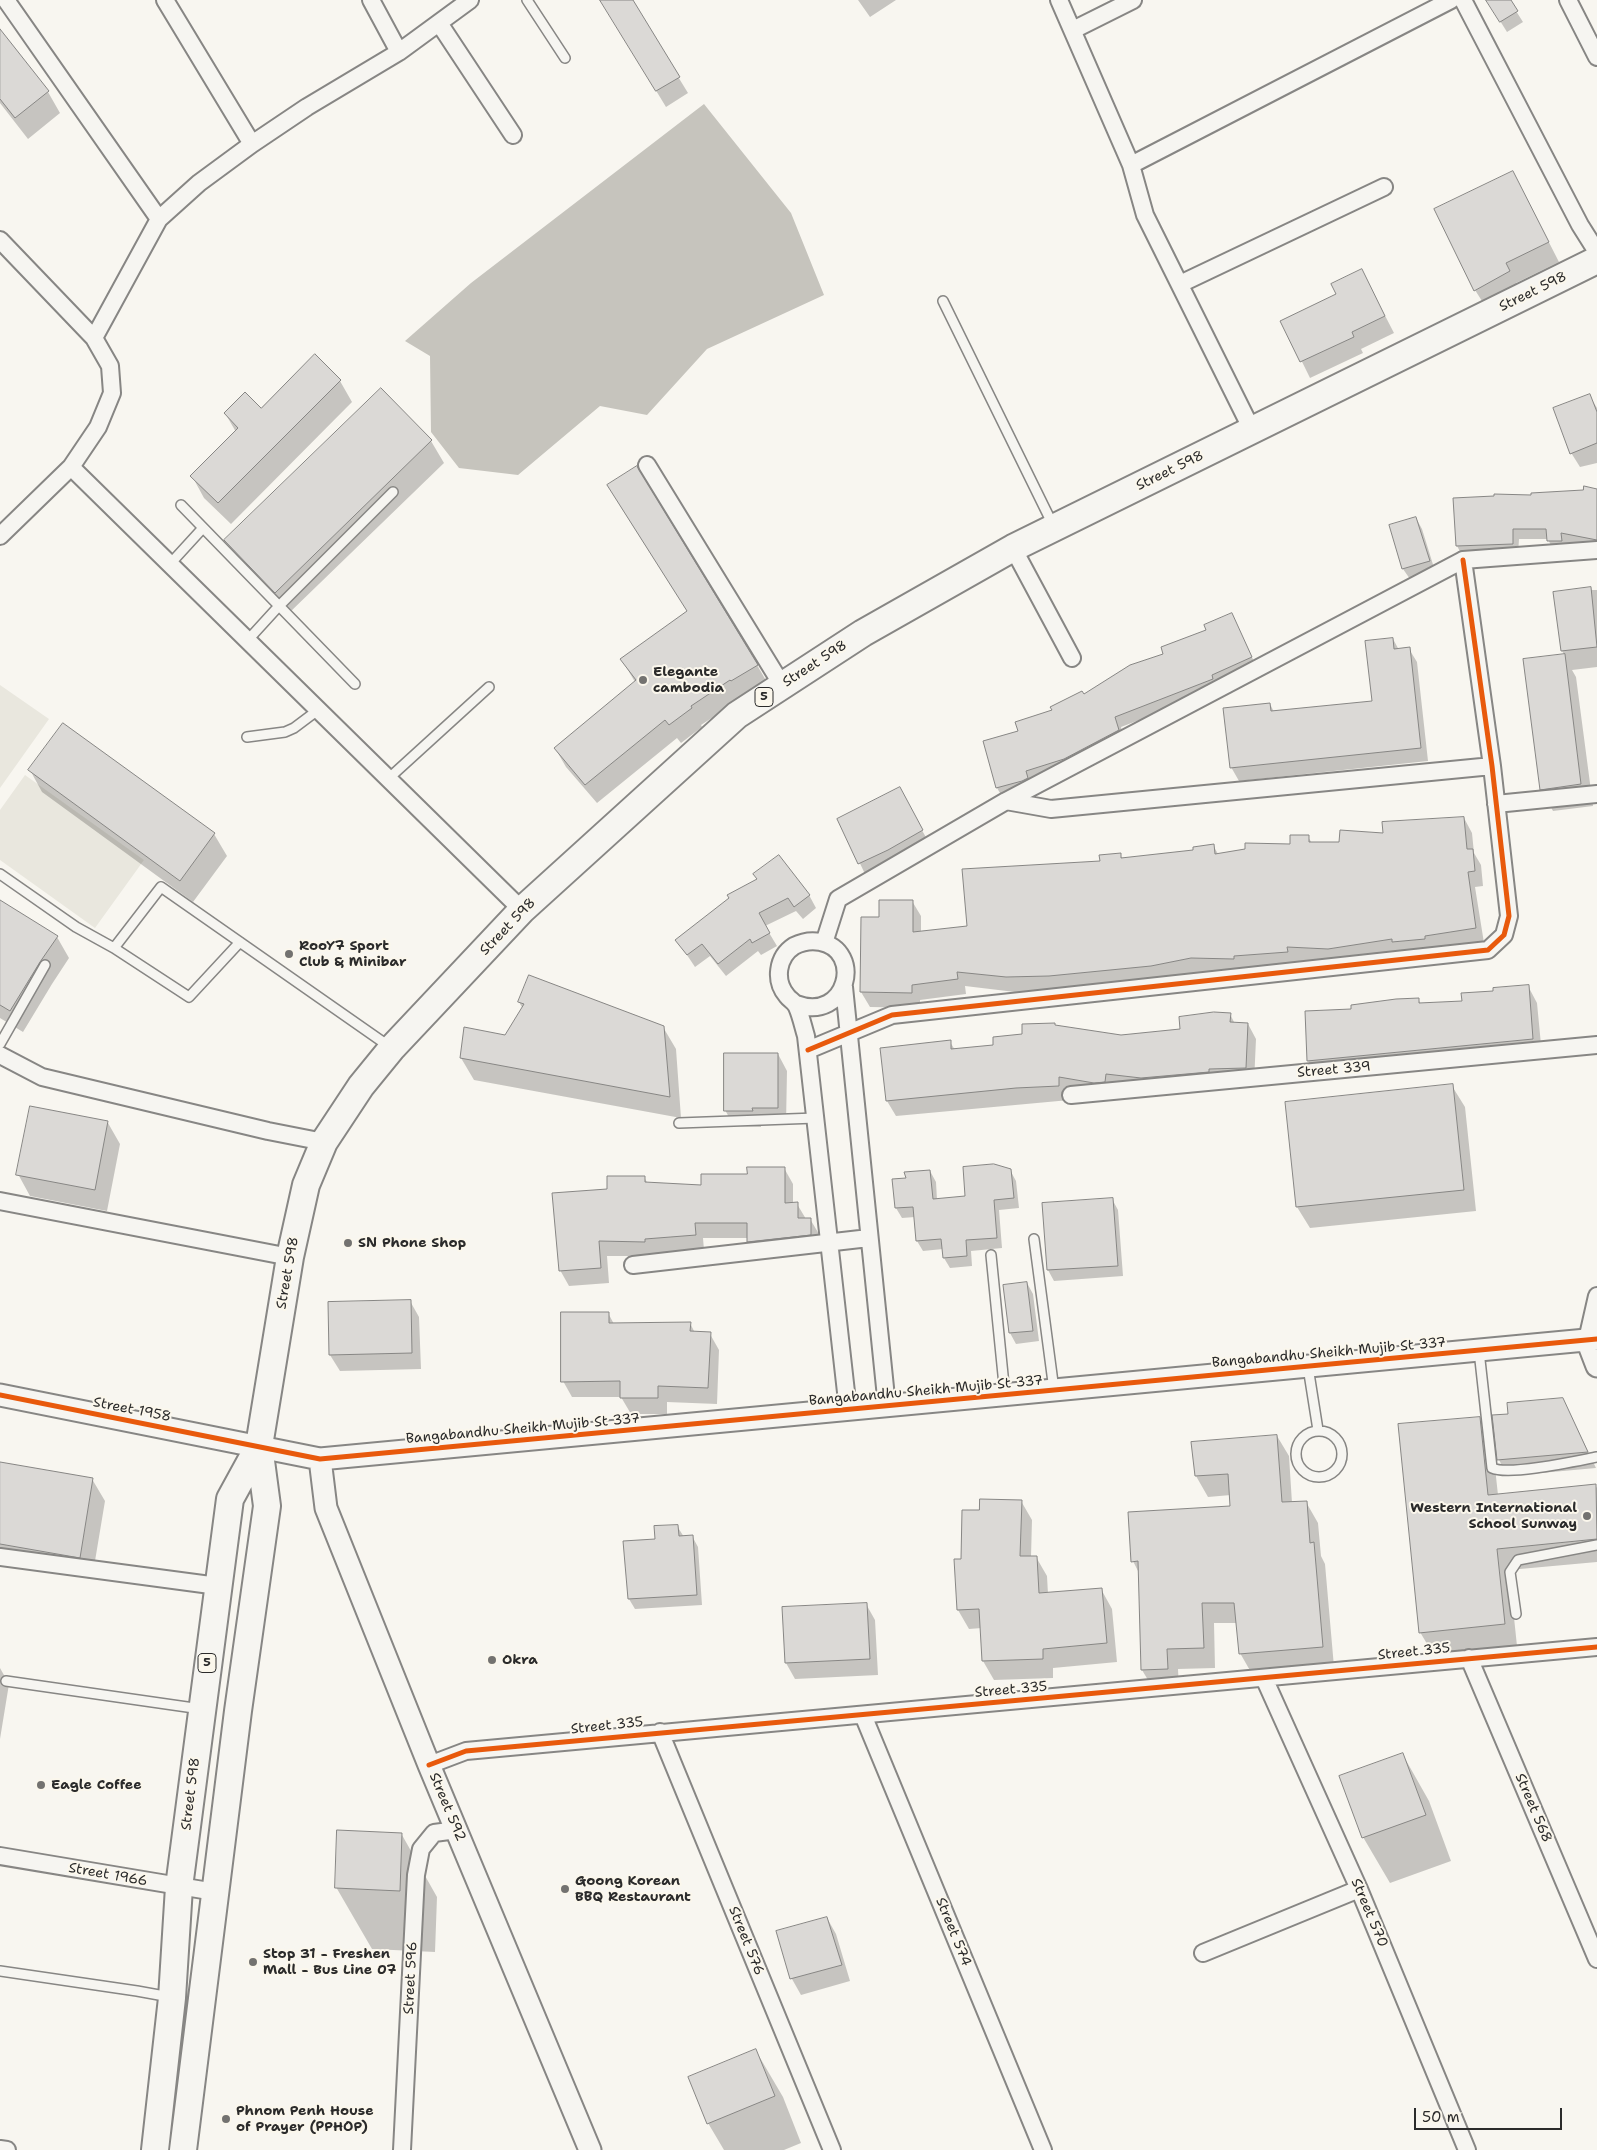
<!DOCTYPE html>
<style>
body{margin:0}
#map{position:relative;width:1597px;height:2150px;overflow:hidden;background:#f8f6f0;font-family:"Shantell Sans",sans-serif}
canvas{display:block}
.scale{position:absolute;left:1414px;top:2108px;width:148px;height:22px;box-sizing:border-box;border:2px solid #2b2b2b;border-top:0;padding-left:6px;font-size:15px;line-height:18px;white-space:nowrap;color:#2b2b2b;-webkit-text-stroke:4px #fbf7ec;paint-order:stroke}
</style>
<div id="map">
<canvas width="1597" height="2150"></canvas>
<div class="scale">50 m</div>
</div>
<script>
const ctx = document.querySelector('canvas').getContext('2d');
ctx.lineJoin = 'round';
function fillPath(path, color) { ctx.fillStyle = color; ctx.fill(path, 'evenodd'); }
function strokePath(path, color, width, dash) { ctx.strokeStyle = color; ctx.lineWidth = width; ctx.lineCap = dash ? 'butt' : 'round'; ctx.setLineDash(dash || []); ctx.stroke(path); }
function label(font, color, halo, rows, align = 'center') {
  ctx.font = font + ' "Shantell Sans",sans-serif'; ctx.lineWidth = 4; ctx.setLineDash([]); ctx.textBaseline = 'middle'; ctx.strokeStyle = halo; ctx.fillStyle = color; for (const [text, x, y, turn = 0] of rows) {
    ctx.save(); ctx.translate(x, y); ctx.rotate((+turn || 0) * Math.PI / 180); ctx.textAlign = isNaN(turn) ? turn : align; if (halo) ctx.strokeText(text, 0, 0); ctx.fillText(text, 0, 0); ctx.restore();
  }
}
fillPath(new Path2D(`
 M 0,685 L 49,719 L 0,788 Z
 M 25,775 L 144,860 L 95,928 L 0,860 L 0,810 Z`), '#e9e7de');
fillPath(new Path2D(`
 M 704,104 L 791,213 L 824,295 L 707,349 L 647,415 L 600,406 L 518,475 L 459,468 L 431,432 L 430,356 L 405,341 L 471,283 Z`), '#c6c4bd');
fillPath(new Path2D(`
 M 601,0 L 631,0 L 688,93 L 666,107 Z
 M 858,0 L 896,0 L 870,17 Z
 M 1487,0 L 1509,0 L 1523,22 L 1507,32 Z
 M 0,31 L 48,92 L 60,113 L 28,139 L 0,103 Z
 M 1513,172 L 1559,262 L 1516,283 L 1520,291 L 1487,309 L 1475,290 Z
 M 1362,271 L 1394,333 L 1361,349 L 1363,353 L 1310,378 L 1282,321 L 1337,295 Z
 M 340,381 L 352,402 L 231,524 L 204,498 L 192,476 L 236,432 L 225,413 L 261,409 Z
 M 381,390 L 431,441 L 444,463 L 288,614 L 238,562 L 226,540 Z
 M 1589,395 L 1597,408 L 1597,463 L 1580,467 L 1570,451 Z
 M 1597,490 L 1597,549 L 1567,543 L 1567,551 L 1554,552 L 1548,539 L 1519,539 L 1518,555 L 1463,557 L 1457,546 L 1454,500 L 1533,497 Z
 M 619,504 L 757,665 L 768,684 L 742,698 L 701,725 L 702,727 L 681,743 L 677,738 L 597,803 L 566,767 L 555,748 L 635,682 L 622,660 L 688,612 Z
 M 1416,518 L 1422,529 L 1435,571 L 1410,579 L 1403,569 L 1390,526 Z
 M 1591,590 L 1597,590 L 1597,667 L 1572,670 L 1576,677 L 1593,806 L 1553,811 L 1541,789 L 1565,656 L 1562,651 L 1554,593 Z
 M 1237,625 L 1257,668 L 1218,690 L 1121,727 L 1124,741 L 1003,798 L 997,788 L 984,742 L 1020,732 L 1054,711 L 1165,655 Z
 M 1393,639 L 1399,650 L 1409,649 L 1417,662 L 1428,761 L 1239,781 L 1231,767 L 1270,704 L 1274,712 L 1373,702 Z
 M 30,770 L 214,834 L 227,856 L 193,902 L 42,792 Z
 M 899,789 L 928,841 L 865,874 L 839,819 Z
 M 1464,818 L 1472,833 L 1474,853 L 1481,865 L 1483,886 L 1475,887 L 1484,943 L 1337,964 L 1295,961 L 1296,966 L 1242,974 L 1200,972 L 1160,981 L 1058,991 L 1015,992 L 965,986 L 966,994 L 920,1000 L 920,1008 L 870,1007 L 861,992 L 880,919 L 912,901 L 921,916 L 921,933 L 969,927 L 1101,862 L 1120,855 L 1123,859 L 1195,851 L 1213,845 L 1218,854 L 1291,845 L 1308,837 L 1312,843 L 1340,844 Z
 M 809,895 L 816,908 L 803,919 L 796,911 L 765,926 L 777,946 L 761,955 L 758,951 L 726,976 L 710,956 L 695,967 L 677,940 L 730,899 Z
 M 0,902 L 57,937 L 69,958 L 52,984 L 23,1032 L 0,1018 Z
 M 1528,986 L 1537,1003 L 1542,1055 L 1318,1077 L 1308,1061 L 1418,999 L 1421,1004 L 1463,1002 L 1494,992 Z
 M 519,1002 L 663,1027 L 676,1049 L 681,1118 L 474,1080 L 461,1058 L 506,1036 L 523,1009 Z
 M 1230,1014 L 1235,1024 L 1248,1024 L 1256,1039 L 1254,1083 L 896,1116 L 887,1101 L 950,1042 L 955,1050 L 994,1047 L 1054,1024 L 1056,1027 L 1121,1036 L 1181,1030 Z
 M 778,1054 L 787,1071 L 786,1124 L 761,1124 L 761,1127 L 734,1126 L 725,1110 Z
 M 1452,1086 L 1465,1107 L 1476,1211 L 1310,1228 L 1297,1207 Z
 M 108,1123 L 120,1144 L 107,1211 L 30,1196 L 18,1174 Z
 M 784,1168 L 793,1184 L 793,1204 L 797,1204 L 806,1219 L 810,1219 L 819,1234 L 819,1250 L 757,1257 L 748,1238 L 703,1238 L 704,1250 L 653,1254 L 653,1256 L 607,1256 L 609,1283 L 569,1286 L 560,1270 L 609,1190 L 644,1177 L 648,1184 L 702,1186 Z
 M 1010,1170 L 1016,1181 L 1019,1208 L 999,1210 L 1002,1248 L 971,1251 L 972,1266 L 950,1268 L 944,1258 L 943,1249 L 923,1251 L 917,1241 L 915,1217 L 902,1218 L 896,1208 L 908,1179 L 930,1171 L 936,1182 L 937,1200 L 967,1198 Z
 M 1112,1199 L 1118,1210 L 1123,1276 L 1054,1281 L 1048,1270 L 1043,1204 Z
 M 1027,1283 L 1033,1294 L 1039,1341 L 1016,1344 L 1010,1333 L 1005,1286 Z
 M 410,1301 L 419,1317 L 421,1369 L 340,1371 L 330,1355 Z
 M 608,1313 L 614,1324 L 690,1323 L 695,1333 L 710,1334 L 719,1350 L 717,1404 L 667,1402 L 667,1414 L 631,1414 L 621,1397 L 572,1397 L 563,1381 Z
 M 1563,1399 L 1596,1468 L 1508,1476 L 1499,1460 L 1510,1415 Z
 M 1479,1418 L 1492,1440 L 1498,1495 L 1595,1485 L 1597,1488 L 1597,1562 L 1509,1570 L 1517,1646 L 1433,1654 L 1420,1632 Z
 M 1277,1436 L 1289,1456 L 1292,1503 L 1306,1502 L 1318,1523 L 1321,1556 L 1325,1564 L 1334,1667 L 1252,1674 L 1240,1653 L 1237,1623 L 1214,1623 L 1215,1668 L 1178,1669 L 1179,1689 L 1154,1690 L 1142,1670 L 1139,1573 L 1133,1561 L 1232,1507 L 1231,1495 L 1208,1497 L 1196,1476 L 1193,1443 Z
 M 0,1464 L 92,1479 L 105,1501 L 92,1579 L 0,1563 Z
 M 1021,1501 L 1032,1520 L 1031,1557 L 1036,1557 L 1047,1576 L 1048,1594 L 1101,1589 L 1112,1609 L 1117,1662 L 1053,1668 L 1053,1678 L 994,1680 L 983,1661 L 982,1628 L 969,1629 L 958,1610 L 962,1560 L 980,1512 Z
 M 677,1526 L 684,1537 L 692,1536 L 698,1547 L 702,1605 L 635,1609 L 629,1599 L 656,1540 Z
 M 866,1604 L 875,1620 L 878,1675 L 795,1679 L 786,1663 Z
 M 0,1668 L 9,1684 L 0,1739 Z
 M 1403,1755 L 1429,1801 L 1451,1861 L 1390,1883 L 1363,1837 Z
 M 402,1835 L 437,1897 L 435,1952 L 372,1949 L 336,1887 Z
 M 827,1918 L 836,1934 L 850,1981 L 801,1995 L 792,1979 L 778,1932 Z
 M 756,2051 L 783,2097 L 801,2143 L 784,2150 L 724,2150 L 708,2123 Z`), '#0003');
const building = new Path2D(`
 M 600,0 L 633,0 L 680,77 L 656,91 Z
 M 1486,0 L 1511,0 L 1518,11 L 1500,22 Z
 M 0,29 L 49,91 L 15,118 L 0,99 Z
 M 1513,171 L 1549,242 L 1506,263 L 1510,271 L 1474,291 L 1434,209 Z
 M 1362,269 L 1385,316 L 1352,332 L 1354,337 L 1300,362 L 1280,321 L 1336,294 L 1331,284 Z
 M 315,354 L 341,380 L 218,503 L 190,476 L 238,428 L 224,413 L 245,392 L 261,408 Z
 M 381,388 L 432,440 L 275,593 L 224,540 Z
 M 1590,394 L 1597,412 L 1597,443 L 1570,454 L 1553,408 Z
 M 637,466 L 758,665 L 731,681 L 730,680 L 691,706 L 692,708 L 669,725 L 665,720 L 585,785 L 554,748 L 636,680 L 620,659 L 687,611 L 607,485 Z
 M 1584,486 L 1597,489 L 1597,540 L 1561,533 L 1562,541 L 1547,541 L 1546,529 L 1513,529 L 1513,544 L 1456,546 L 1453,498 L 1494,496 L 1494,494 L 1531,495 L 1531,493 L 1583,490 Z
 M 1416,517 L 1430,561 L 1402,569 L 1389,525 Z
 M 1591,587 L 1597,647 L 1561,651 L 1553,592 Z
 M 1232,613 L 1252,657 L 1212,675 L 1213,679 L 1115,717 L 1119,730 L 1064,759 L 1026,771 L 1028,778 L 1022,781 L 996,788 L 983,741 L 1018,731 L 1015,722 L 1052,710 L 1050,707 L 1082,691 L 1084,694 L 1130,665 L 1163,654 L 1161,647 L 1206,630 L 1204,625 Z
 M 1393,638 L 1394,649 L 1410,647 L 1421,748 L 1230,768 L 1223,708 L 1270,703 L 1271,711 L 1372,701 L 1365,641 Z
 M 1565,654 L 1581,784 L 1540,790 L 1523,659 Z
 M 63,723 L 215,833 L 180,881 L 28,770 Z
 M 900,787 L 923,830 L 888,850 L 858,864 L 837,819 Z
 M 1464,817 L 1467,849 L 1473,849 L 1475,871 L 1468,872 L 1476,928 L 1425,936 L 1425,939 L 1392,942 L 1392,939 L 1328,949 L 1287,947 L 1288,952 L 1234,956 L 1234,959 L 1191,958 L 1151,966 L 1049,976 L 1006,977 L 957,972 L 958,979 L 912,985 L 912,993 L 860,992 L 861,917 L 879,917 L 879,900 L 913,900 L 913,932 L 967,926 L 962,869 L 1100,861 L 1099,855 L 1121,853 L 1121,858 L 1193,850 L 1193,847 L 1214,844 L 1215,854 L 1245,849 L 1245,843 L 1290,844 L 1290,835 L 1309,835 L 1309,842 L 1339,842 L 1340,830 L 1383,833 L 1382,822 Z
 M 779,855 L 810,895 L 794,907 L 788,898 L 759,913 L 770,933 L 752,943 L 750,939 L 718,964 L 702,944 L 687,955 L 675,940 L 729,898 L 727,895 L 757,879 L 753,874 Z
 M 0,900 L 58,936 L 40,962 L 10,1011 L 0,1005 Z
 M 529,975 L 664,1026 L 670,1097 L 460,1058 L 464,1027 L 505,1035 L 524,1004 L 518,1002 Z
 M 1529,985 L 1533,1039 L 1307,1061 L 1305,1011 L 1351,1009 L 1351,1005 L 1396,999 L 1419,998 L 1419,1003 L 1462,1001 L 1461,993 L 1493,991 L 1493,988 Z
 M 1214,1012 L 1231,1013 L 1230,1022 L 1248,1023 L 1246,1068 L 1209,1069 L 1209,1072 L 1141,1078 L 1106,1074 L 1105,1082 L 1094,1083 L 1059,1077 L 1059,1086 L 1016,1088 L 886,1101 L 880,1048 L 951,1040 L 951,1049 L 993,1045 L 993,1037 L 1022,1034 L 1022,1024 L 1055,1023 L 1055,1025 L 1121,1035 L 1180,1029 L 1179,1017 Z
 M 724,1053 L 778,1053 L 778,1108 L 752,1108 L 753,1111 L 724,1111 Z
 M 1453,1084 L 1464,1190 L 1296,1207 L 1285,1102 Z
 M 30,1106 L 108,1121 L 95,1190 L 16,1175 Z
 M 994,1164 L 1011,1169 L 1014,1198 L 994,1200 L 997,1238 L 966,1240 L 967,1256 L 943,1258 L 941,1239 L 916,1241 L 913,1207 L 895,1208 L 892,1179 L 906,1178 L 904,1172 L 930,1170 L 933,1199 L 965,1196 L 963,1167 Z
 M 747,1167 L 785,1167 L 785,1203 L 798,1202 L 798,1218 L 811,1218 L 811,1235 L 747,1242 L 747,1223 L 695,1223 L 696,1235 L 645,1239 L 645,1242 L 599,1241 L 601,1268 L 559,1271 L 552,1193 L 607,1189 L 607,1176 L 645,1176 L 645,1182 L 701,1185 L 701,1174 L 747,1174 Z
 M 1113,1198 L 1118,1266 L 1047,1270 L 1042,1203 Z
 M 1027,1282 L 1033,1331 L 1009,1333 L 1003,1285 Z
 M 411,1300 L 412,1353 L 329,1355 L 328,1302 Z
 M 561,1312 L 609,1312 L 609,1323 L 691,1322 L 690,1331 L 711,1332 L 708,1388 L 658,1386 L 658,1398 L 620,1398 L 620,1381 L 561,1382 Z
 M 1563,1398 L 1588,1452 L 1497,1460 L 1492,1415 L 1508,1414 L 1507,1403 Z
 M 1480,1417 L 1488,1495 L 1596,1484 L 1597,1539 L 1497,1549 L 1505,1624 L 1419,1633 L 1398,1424 Z
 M 1277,1435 L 1282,1502 L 1307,1501 L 1310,1543 L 1314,1542 L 1323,1647 L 1239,1654 L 1234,1603 L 1202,1603 L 1204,1648 L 1167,1649 L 1168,1669 L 1141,1670 L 1138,1561 L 1131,1562 L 1128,1512 L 1230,1506 L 1228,1474 L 1195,1476 L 1191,1442 Z
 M 0,1462 L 93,1478 L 80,1558 L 0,1544 Z
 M 980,1499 L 1022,1500 L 1020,1556 L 1037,1556 L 1039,1593 L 1102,1588 L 1107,1643 L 1043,1649 L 1043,1659 L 982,1661 L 979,1609 L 957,1610 L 954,1559 L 961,1559 L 962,1510 L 979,1510 Z
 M 678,1525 L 679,1536 L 693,1535 L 697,1595 L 628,1599 L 623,1541 L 655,1539 L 654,1526 Z
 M 867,1603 L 870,1659 L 785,1663 L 782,1607 Z
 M 1403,1753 L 1426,1815 L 1362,1838 L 1339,1776 Z
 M 337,1830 L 402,1833 L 400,1891 L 335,1888 Z
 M 827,1917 L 842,1965 L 790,1979 L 776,1931 Z
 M 756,2049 L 775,2096 L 707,2124 L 688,2077 Z`);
fillPath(building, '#dbd9d6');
strokePath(building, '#878684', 1);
const service = new Path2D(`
 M 527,0 L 565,58
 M 943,301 L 1053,525
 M 181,505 L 355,684
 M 170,564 L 202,529
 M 247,641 L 278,607 L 393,492
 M 247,737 L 285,732 L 294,728 L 318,710
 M 388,779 L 489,687
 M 0,874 L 76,927 L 114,948 L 161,887 L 390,1047
 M 114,948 L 189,997 L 240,942
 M 0,1044 L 45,965
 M 679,1123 L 816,1118
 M 1034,1239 L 1054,1390
 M 991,1255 L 1005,1395
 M 1479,1351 L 1492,1468 C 1509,1476 1576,1461 1597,1457
 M 1308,1367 L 1318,1430
 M1296 1454a23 23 0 1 1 46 0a23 23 0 1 1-46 0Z
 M 1516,1614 L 1510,1572 L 1518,1560 L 1597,1545
 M 6,1681 L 201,1709
 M 0,1971 L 137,1991 L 170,1997`);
const minor = new Path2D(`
 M 6,0 L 159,219
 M 165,0 L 252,144
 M 371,0 L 399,52
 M 1059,0 L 1131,165 L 1145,215 L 1252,430
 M 1463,0 L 1580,225 L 1597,252
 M 1568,0 L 1597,57
 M 439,23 L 513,135
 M 1073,30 L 1133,0
 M 1131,165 L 1451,0
 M 0,240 L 94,338 L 110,366 L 112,393 L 98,427 L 71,467 L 0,536
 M 1180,284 L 1384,187
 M 94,338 L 159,219 L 199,183 L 252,144 L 307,107 L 399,52 L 470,0
 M 647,465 L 782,685
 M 71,467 L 522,910
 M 1013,548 L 1072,658
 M 1006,801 L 1051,809 L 1492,766
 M 1496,804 L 1597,794
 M 824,943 L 838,899 L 1006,801 L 1463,560 L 1597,550
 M 844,987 L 887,1407
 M 796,1004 C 848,1023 864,950 820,942 C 810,940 802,942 794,946 C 777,957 774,981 787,996 C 790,1000 795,1002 797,1007 C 801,1016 803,1026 806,1036 L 848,1410
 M 808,1050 L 892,1015 L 1488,950 L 1504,935 L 1509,916 L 1492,766 L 1463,560
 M 0,1055 L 42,1077 L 268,1131 L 324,1142
 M 1071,1095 L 1597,1045
 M 0,1201 L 290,1257
 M 633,1265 L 869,1238
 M 1587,1340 L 1597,1296
 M 0,1557 L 218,1586
 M 1469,1658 L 1597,1959
 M 1264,1678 L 1359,1889 L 1467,2150
 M 863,1715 L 1043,2150
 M 660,1732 L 832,2150
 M 429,1765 L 466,1751 L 1597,1647
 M 0,1856 L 215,1892
 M 1203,1953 L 1359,1889
 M 0,2149 L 7,2150
 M 402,2150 L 416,1875 L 421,1849 L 434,1833 L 457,1830`);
const tertiary = new Path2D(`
 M 1587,1340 L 1597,1366
 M 0,1395 L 320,1459 L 1597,1339
 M 320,1459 L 326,1508 L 429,1765 L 590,2150`);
const primary = new Path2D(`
 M 155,2150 L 172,1998 L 179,1887 L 230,1499 L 259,1446
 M 183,2150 L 238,1711 L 267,1506 L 259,1446 L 290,1257 L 306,1185 L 324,1142 L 361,1086 L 392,1048 L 522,910 L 737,715 L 863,633 L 1013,548 L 1597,260`);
strokePath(service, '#878684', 12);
strokePath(minor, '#878684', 20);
strokePath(tertiary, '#878684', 25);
strokePath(primary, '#878684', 30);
strokePath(service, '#f6f5f1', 9);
strokePath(minor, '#f6f5f1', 16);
strokePath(tertiary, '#f6f5f1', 21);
strokePath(primary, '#f6f5f1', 26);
strokePath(new Path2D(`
 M 808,1050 L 892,1015 L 1488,950 L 1504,935 L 1509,916 L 1492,766 L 1463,560
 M 0,1395 L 320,1459 L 1597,1339
 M 429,1765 L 466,1751 L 1597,1647`), '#e8590c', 5);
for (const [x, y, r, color] of [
 [643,680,5,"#737270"],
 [289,954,5,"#737270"],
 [348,1243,5,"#737270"],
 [1587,1516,5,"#737270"],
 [492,1660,5,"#737270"],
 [41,1785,5,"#737270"],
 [565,1889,5,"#737270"],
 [253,1962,5,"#737270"],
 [226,2119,5,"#737270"]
]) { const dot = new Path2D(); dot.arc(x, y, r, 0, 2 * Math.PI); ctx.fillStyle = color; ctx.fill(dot); strokePath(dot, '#fbf7ec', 2); }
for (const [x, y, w] of [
 [764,697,18],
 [207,1663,18]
]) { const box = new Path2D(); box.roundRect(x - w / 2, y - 9.5, w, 19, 4); ctx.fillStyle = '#fbf7ec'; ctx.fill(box); strokePath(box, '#2b2b2b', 1); }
label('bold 12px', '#2b2b2b', null, [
 ["5",764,697],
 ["5",207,1663]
]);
label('14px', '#2b2b2b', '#fbf7ec', [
 ["Street 598",1533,292,-26],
 ["Street 598",1170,471,-26],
 ["Street 598",815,664,-33],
 ["Street 598",508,927,-46],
 ["Street 339",1334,1070,-5],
 ["Street 598",288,1273,-80],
 ["Bangabandhu Sheikh Mujib St 337",1329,1353,-5],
 ["Bangabandhu Sheikh Mujib St 337",926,1391,-5],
 ["Street 1958",132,1410,11],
 ["Bangabandhu Sheikh Mujib St 337",523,1429,-5],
 ["Street 335",1414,1652,-6],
 ["Street 335",1011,1690,-5],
 ["Street 335",607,1726,-6],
 ["Street 598",191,1794,-83],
 ["Street 592",447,1807,67],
 ["Street 568",1533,1808,67],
 ["Street 1966",108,1875,10],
 ["Street 570",1369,1913,67],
 ["Street 574",953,1932,68],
 ["Street 576",746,1941,68],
 ["Street 596",411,1978,-87]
]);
label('bold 14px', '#2b2b2b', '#fbf7ec', [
 ["Elegante",653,672],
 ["cambodia",653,688],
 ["RooY7 Sport",299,946],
 ["Club & Minibar",299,962],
 ["SN Phone Shop",358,1243],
 ["Western International",1577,1508,"right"],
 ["School Sunway",1577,1524,"right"],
 ["Okra",502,1660],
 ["Eagle Coffee",51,1785],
 ["Goong Korean",575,1881],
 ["BBQ Restaurant",575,1897],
 ["Stop 31 - Freshen",263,1954],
 ["Mall - Bus Line 07",263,1970],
 ["Phnom Penh House",236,2111],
 ["of Prayer (PPHOP)",236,2127]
], 'left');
</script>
